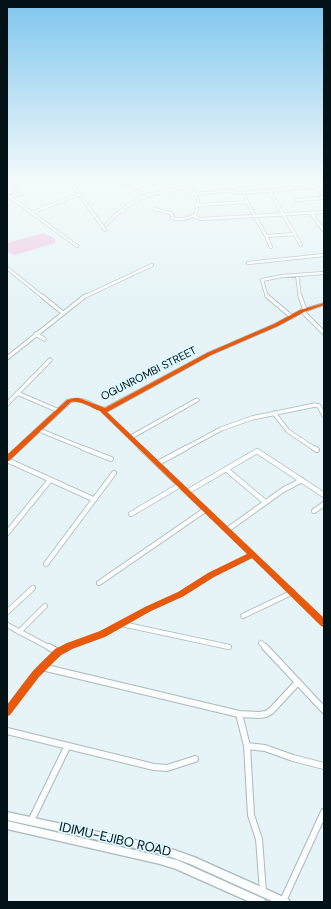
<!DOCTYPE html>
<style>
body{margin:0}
#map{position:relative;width:331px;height:909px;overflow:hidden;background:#e6f4f7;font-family:"DM Sans",sans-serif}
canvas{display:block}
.frame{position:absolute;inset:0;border:8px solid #031216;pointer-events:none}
</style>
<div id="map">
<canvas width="331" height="909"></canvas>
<div class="frame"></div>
</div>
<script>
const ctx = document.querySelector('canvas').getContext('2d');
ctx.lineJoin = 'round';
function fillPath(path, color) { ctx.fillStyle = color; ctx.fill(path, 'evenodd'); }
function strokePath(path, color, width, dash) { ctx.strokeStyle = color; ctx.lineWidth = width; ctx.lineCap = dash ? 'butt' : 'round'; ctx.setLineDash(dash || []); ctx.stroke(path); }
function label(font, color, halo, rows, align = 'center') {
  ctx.font = font + ' "DM Sans",sans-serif'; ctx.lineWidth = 3.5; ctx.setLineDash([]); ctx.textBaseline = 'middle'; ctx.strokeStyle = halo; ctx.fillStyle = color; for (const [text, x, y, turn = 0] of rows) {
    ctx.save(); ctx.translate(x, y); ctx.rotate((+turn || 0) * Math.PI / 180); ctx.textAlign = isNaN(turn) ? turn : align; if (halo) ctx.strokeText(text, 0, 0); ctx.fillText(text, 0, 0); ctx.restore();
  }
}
fillPath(new Path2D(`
 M 44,233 L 55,239 L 55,243 L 15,255 L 7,252 L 7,243 Z`), '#efc8e3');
const minorFar3 = new Path2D(`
 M 70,181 L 105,230
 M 117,181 L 141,193 L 150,194
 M 160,181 L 166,191
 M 215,181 L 217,184
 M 261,181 L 265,186
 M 308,181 L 317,187 L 324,196
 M 289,182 L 284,184 L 291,188
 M 269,190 L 301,245
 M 229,191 L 240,193 L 317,187
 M 244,193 L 247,202 L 266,236 L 294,234
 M 196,194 L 231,190
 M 7,195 L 77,246
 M 10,197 L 22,193 L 15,187
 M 296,200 L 324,198
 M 199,205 L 247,202
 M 155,209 L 170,213 L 173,216 L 172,218 C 181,221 188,219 196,214 L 198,200 L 187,181
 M 31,213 L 80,194
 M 311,213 L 324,231
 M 194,216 L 200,219 L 324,212
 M 106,225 C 131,196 155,192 190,187
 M 266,236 L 271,247
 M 248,263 L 324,255
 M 7,268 L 43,297
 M 297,275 L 300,297
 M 84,297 L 152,265
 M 267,297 L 262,280 L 282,276 L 324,273`);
const minorFar2 = new Path2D(`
 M 42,296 L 63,313
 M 267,296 L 292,317
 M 300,296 L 305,310
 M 302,311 L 324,333
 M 36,334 L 44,339
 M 7,358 L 85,296
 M 17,393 L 59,411
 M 7,404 L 50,360
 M 102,410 L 142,449
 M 274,413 L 288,431 L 315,449
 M 39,430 L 86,449
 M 131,437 L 197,400
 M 184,449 L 221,429 L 252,418 L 315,405 L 319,406 L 324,416`);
const minorFar1 = new Path2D(`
 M 83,448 L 111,459
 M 141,448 L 324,623
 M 314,448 L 317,450
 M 7,460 L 93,499
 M 158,463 L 186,448
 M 226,469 L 265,502
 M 187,492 L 257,451 L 324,495
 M 314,511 L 324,504
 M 131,514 L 180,485
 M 227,530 L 283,490 L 302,480
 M 7,533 L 50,480
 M 46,564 L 114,473
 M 99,583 L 205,510
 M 7,612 L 33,588
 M 243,616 L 293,592
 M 122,624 L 229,647
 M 7,625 L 50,648
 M 19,632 L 45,606
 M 261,643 L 266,648
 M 66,648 L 102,634 L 148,609 L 181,594 L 211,575 L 252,555`);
const minor = new Path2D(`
 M 49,647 L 58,652
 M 265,647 L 324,710
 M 42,667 L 239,714 L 259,715 L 266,714 L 271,711 L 298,682
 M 7,712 C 24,689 42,660 68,647
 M 239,714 L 247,746 L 251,815 L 259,839 L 263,892
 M 7,731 L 154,767 L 167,768 L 195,759
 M 247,746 L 265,748 L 293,758 L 324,766
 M 31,821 L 67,747
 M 283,901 L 324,812`);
const tertiary = new Path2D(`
 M 324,303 L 324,305 L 303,312 L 277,326 L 210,355 L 108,411 C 94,412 84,398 71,402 L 9,460 L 7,461 L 7,456 L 67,400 C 86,395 90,405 105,408 L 208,353 L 275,324 L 301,310 Z`);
const secondary = new Path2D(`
 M 7,812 L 163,846 L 194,857 L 288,899 L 290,902 L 274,902 L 190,864 L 163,854 L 7,820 Z
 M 7,821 L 160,856 L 177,860 L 264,899 L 266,902 L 250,902 L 176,869 L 160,864 L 7,829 Z`);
strokePath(minorFar3, '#aab9bc', 4);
strokePath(minorFar2, '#aab9bc', 5);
strokePath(minorFar1, '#aab9bc', 6);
strokePath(minor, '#aab9bc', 8);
strokePath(tertiary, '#aab9bc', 2);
strokePath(secondary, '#aab9bc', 2.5);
strokePath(minorFar3, '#fbfdfe', 2.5);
strokePath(minorFar2, '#fbfdfe', 3.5);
strokePath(minorFar1, '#fbfdfe', 4.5);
strokePath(minor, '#fbfdfe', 6);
fillPath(tertiary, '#fbfdfe');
fillPath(secondary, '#fbfdfe');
fillPath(new Path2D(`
 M 324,303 L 324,305 L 304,312 L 278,326 L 211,355 L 107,412 L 324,618 L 324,627 L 321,626 L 252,558 L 214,577 L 184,596 L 151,611 L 105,637 L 72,649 L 61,655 L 39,677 L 10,715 L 7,716 L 7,705 L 33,671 L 55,649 L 67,643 L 100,631 L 145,607 L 178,592 L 208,573 L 247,554 L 100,411 C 90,407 81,400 71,402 L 9,461 L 7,461 L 7,455 L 67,400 L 74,398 L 79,398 L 105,408 L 207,353 L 274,324 L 300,310 Z`), '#e8590c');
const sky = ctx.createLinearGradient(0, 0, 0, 308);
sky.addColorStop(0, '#7fc6ee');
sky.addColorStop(0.59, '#f4fafb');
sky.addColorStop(1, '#f4fafb00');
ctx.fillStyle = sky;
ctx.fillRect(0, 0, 331, 308);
label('11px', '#031216', '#def8ff', [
 ["OGUNROMBI STREET",149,374,-27]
]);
label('13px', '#031216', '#def8ff', [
 ["IDIMU-EJIBO ROAD",115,840,13]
]);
</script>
